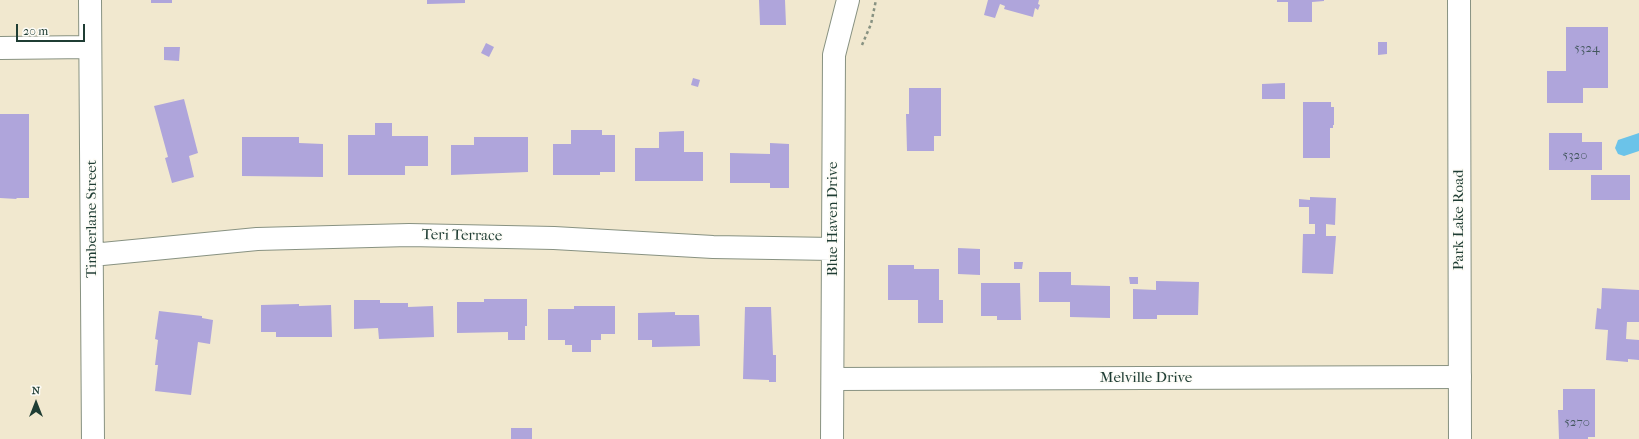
<!DOCTYPE html>
<style>
body{margin:0}
#map{position:relative;width:1639px;height:439px;overflow:hidden;background:#f1e8cf;font-family:"IM FELL French Canon",serif}
canvas{display:block}
.north{position:absolute;left:16px;top:383px;width:40px;height:40px;-webkit-text-stroke:3px #fdfcf7;paint-order:stroke;rotate:0deg;font-size:11px;font-weight:700;line-height:16px;text-align:center;color:#1f3d34}
.north::after{content:'';display:block;margin:auto;width:14px;height:18px;background:#1f3d34;clip-path:polygon(50% 0,100% 100%,50% 72%,0 100%)}
.scale{position:absolute;left:16px;top:24px;width:69px;height:18px;box-sizing:border-box;border:2px solid #1f3d34;border-top:0;padding-left:5px;font-size:12px;line-height:14px;white-space:nowrap;color:#1f3d34;-webkit-text-stroke:3px #fdfcf7;paint-order:stroke}
</style>
<div id="map">
<canvas width="1639" height="439"></canvas>
<div class="north">N</div>
<div class="scale">20 m</div>
</div>
<script>
const ctx = document.querySelector('canvas').getContext('2d');
ctx.lineJoin = 'round';
function fillPath(path, color) { ctx.fillStyle = color; ctx.fill(path, 'evenodd'); }
function strokePath(path, color, width, dash) { ctx.strokeStyle = color; ctx.lineWidth = width; ctx.lineCap = dash ? 'butt' : 'round'; ctx.setLineDash(dash || []); ctx.stroke(path); }
function label(font, color, halo, rows, align = 'center') {
  ctx.font = font + ' "IM FELL French Canon",serif'; ctx.lineWidth = 3; ctx.setLineDash([]); ctx.textBaseline = 'middle'; ctx.strokeStyle = halo; ctx.fillStyle = color; for (const [text, x, y, turn = 0] of rows) {
    ctx.save(); ctx.translate(x, y); ctx.rotate((+turn || 0) * Math.PI / 180); ctx.textAlign = isNaN(turn) ? turn : align; if (halo) ctx.strokeText(text, 0, 0); ctx.fillText(text, 0, 0); ctx.restore();
  }
}
fillPath(new Path2D(`
 M 1639,133 L 1639,151 L 1624,156 L 1618,154 L 1615,148 L 1618,140 Z`), '#6bc3e9');
fillPath(new Path2D(`
 M 151,0 L 172,0 L 172,3 L 151,3 Z
 M 427,0 L 465,0 L 465,3 L 427,4 Z
 M 759,0 L 785,0 L 786,25 L 760,25 Z
 M 988,0 L 1039,0 L 1038,4 L 1040,5 L 1038,10 L 1035,8 L 1033,17 L 1004,9 L 1005,6 L 1000,4 L 995,18 L 984,15 Z
 M 1277,0 L 1324,0 L 1324,1 L 1312,2 L 1312,22 L 1288,22 L 1288,2 L 1277,2 Z
 M 1566,27 L 1608,27 L 1608,88 L 1583,88 L 1583,103 L 1547,103 L 1547,71 L 1566,71 Z
 M 1378,42 L 1387,42 L 1387,54 L 1378,55 Z
 M 486,43 L 494,47 L 489,57 L 481,53 Z
 M 164,47 L 180,47 L 179,61 L 164,60 Z
 M 693,78 L 700,80 L 698,87 L 691,85 Z
 M 1285,83 L 1285,99 L 1262,99 L 1262,84 Z
 M 909,88 L 941,88 L 941,136 L 934,136 L 934,151 L 907,151 L 906,114 L 909,114 Z
 M 184,99 L 198,153 L 189,156 L 194,177 L 172,183 L 165,158 L 168,157 L 154,106 Z
 M 1303,102 L 1331,102 L 1331,107 L 1334,107 L 1334,125 L 1333,125 L 1333,128 L 1330,128 L 1330,158 L 1303,158 Z
 M 0,114 L 29,114 L 29,198 L 16,198 L 17,199 L 0,198 Z
 M 375,123 L 392,123 L 392,136 L 428,136 L 428,166 L 405,166 L 405,175 L 348,175 L 348,135 L 375,135 Z
 M 571,130 L 602,130 L 602,135 L 615,135 L 615,172 L 600,172 L 600,175 L 553,175 L 553,144 L 571,144 Z
 M 684,131 L 684,152 L 703,152 L 703,181 L 635,181 L 635,148 L 659,148 L 659,132 Z
 M 1549,133 L 1582,133 L 1582,142 L 1602,142 L 1602,170 L 1549,170 Z
 M 242,137 L 299,137 L 299,143 L 323,144 L 323,177 L 242,176 Z
 M 474,137 L 528,137 L 528,172 L 451,175 L 451,145 L 474,145 Z
 M 770,143 L 789,144 L 789,188 L 770,188 L 770,183 L 730,183 L 730,153 L 770,154 Z
 M 1591,175 L 1630,175 L 1630,200 L 1591,200 Z
 M 1310,197 L 1336,198 L 1335,225 L 1326,224 L 1326,236 L 1336,236 L 1333,274 L 1302,273 L 1303,234 L 1315,234 L 1315,224 L 1309,224 L 1309,207 L 1299,207 L 1299,199 L 1310,200 Z
 M 958,248 L 980,249 L 980,275 L 958,274 Z
 M 1014,262 L 1023,262 L 1022,269 L 1014,269 Z
 M 888,265 L 914,265 L 914,269 L 939,269 L 939,300 L 943,300 L 943,323 L 918,323 L 918,300 L 888,300 Z
 M 1039,272 L 1071,272 L 1071,285 L 1110,286 L 1110,318 L 1070,317 L 1070,302 L 1039,302 Z
 M 1129,277 L 1138,277 L 1138,284 L 1130,284 Z
 M 1156,281 L 1199,282 L 1198,315 L 1157,315 L 1157,319 L 1133,319 L 1133,289 L 1156,290 Z
 M 981,283 L 1020,283 L 1021,320 L 997,320 L 997,316 L 981,316 Z
 M 1602,288 L 1639,290 L 1639,322 L 1627,322 L 1626,339 L 1639,340 L 1639,360 L 1628,359 L 1628,362 L 1606,360 L 1608,330 L 1595,329 L 1597,308 L 1601,309 Z
 M 484,299 L 527,299 L 527,326 L 525,326 L 525,340 L 508,340 L 508,332 L 457,333 L 457,302 L 484,302 Z
 M 354,300 L 380,300 L 380,303 L 408,303 L 408,307 L 433,306 L 434,337 L 379,339 L 378,328 L 354,329 Z
 M 299,304 L 299,306 L 331,305 L 332,337 L 276,337 L 276,332 L 261,332 L 261,305 Z
 M 574,306 L 615,306 L 615,334 L 601,334 L 601,340 L 591,340 L 591,352 L 572,352 L 572,345 L 565,345 L 565,340 L 548,340 L 548,309 L 574,309 Z
 M 745,307 L 771,307 L 773,355 L 776,355 L 776,382 L 769,382 L 769,380 L 743,379 Z
 M 159,311 L 202,316 L 202,318 L 213,320 L 210,344 L 198,342 L 191,395 L 155,391 L 158,365 L 155,365 L 158,340 L 155,339 Z
 M 675,312 L 675,315 L 699,315 L 700,346 L 652,347 L 652,340 L 638,340 L 638,313 Z
 M 1563,389 L 1595,389 L 1595,437 L 1588,437 L 1588,439 L 1559,439 L 1558,410 L 1563,410 Z
 M 511,428 L 532,428 L 532,439 L 511,439 Z`), '#afa5db');
const minor = new Path2D(`
 M 90,0 L 93,439
 M 0,48 L 90,47
 M 92,255 L 257,239 L 409,235 L 554,238 L 713,247 L 833,249
 M 833,379 L 1460,377
 M 832,439 L 834,55 L 848,0`);
const tertiary = new Path2D(`
 M 1459,0 L 1460,439`);
strokePath(minor, '#889282', 24);
strokePath(tertiary, '#889282', 24);
strokePath(new Path2D(`
 M 862,45 L 871,24 L 876,0`), '#889282', 2.5, [3, 3]);
strokePath(minor, '#fff', 22);
strokePath(tertiary, '#fff', 22);
label('13px', '#43575e', null, [
 ["5324",1587,49],
 ["5320",1575,156],
 ["5270",1577,423]
]);
label('15px', '#1f3d34', '#fdfcf7', [
 ["Timberlane Street",92,219,-90],
 ["Blue Haven Drive",833,219,-90],
 ["Park Lake Road",1459,220,-90],
 ["Teri Terrace",462,236,1],
 ["Melville Drive",1146,378]
]);
</script>
